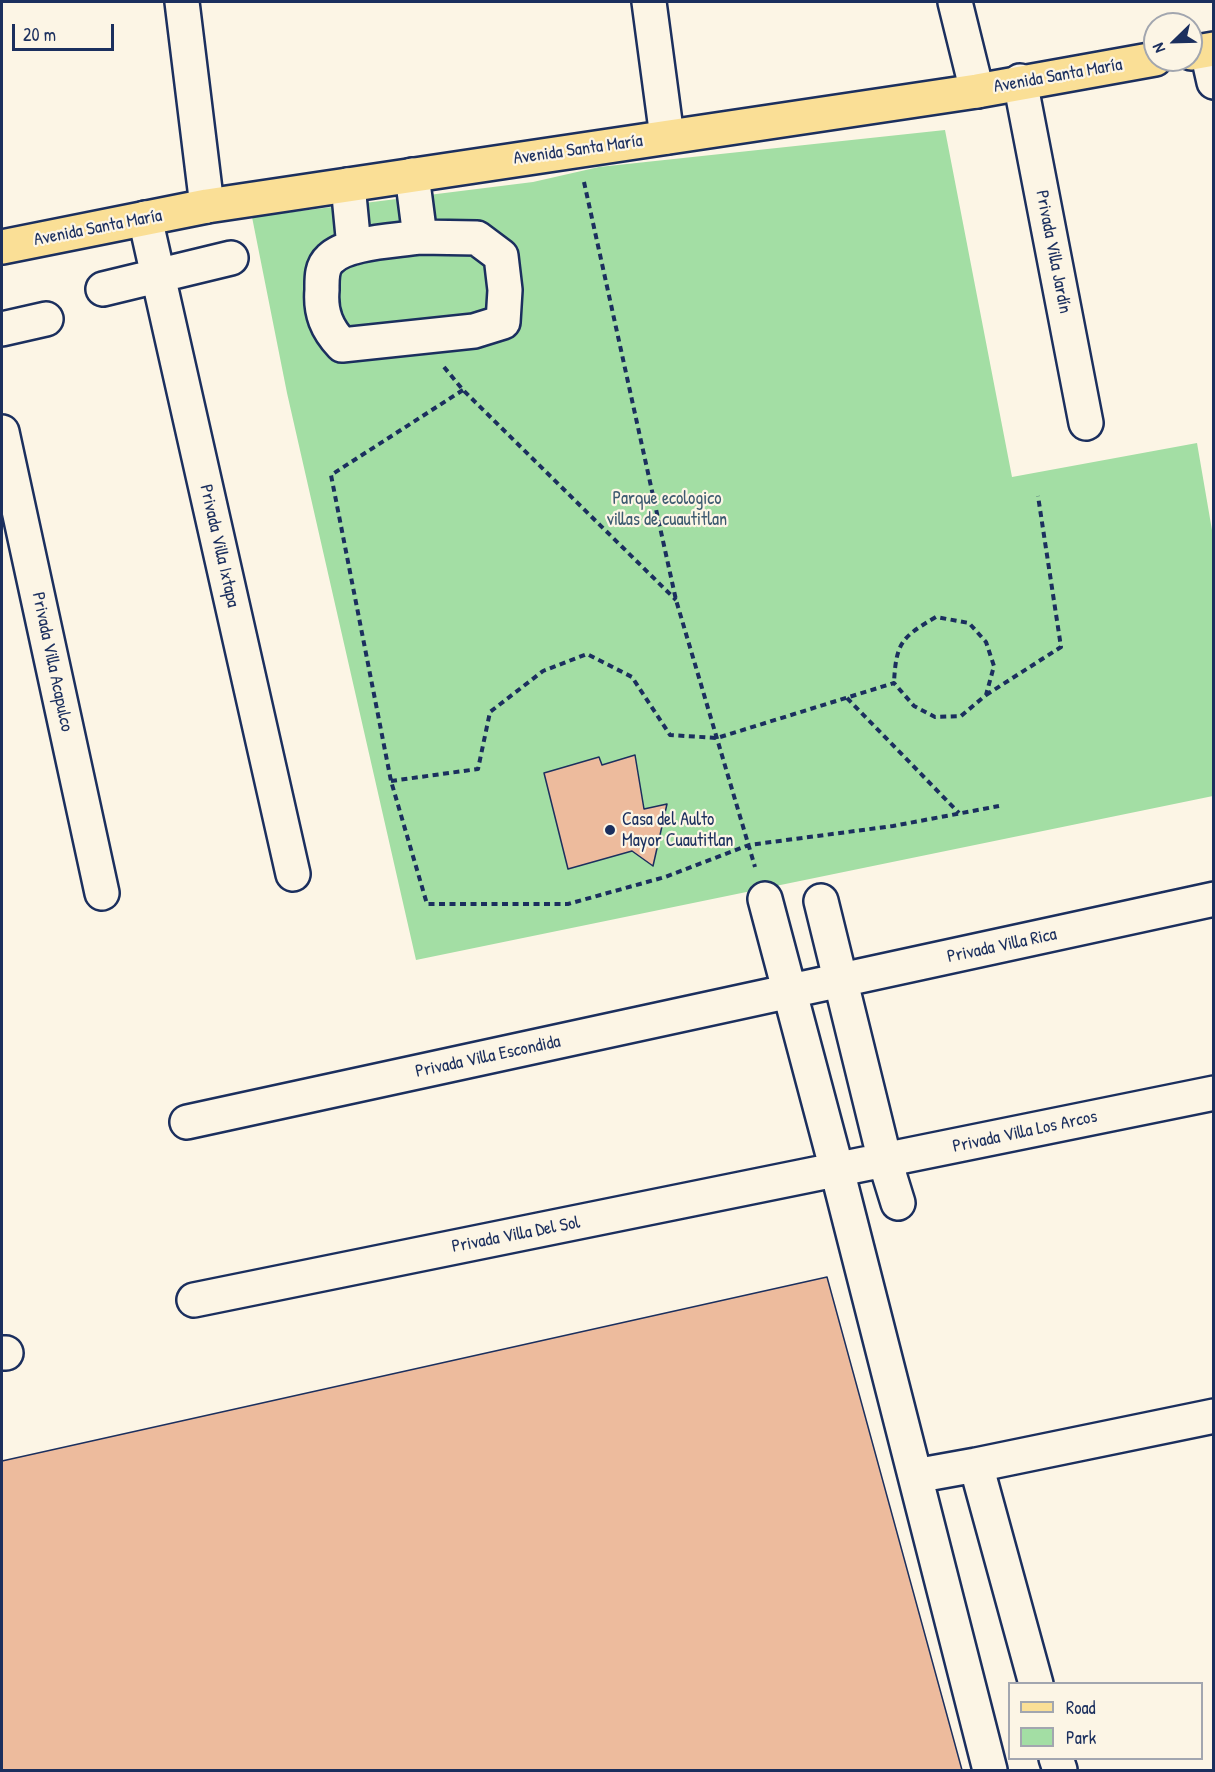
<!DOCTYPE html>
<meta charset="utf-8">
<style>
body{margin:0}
#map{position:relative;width:1215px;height:1772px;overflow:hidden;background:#fcf5e5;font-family:"Patrick Hand",sans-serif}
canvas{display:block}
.frame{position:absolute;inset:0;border:3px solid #1b2f5e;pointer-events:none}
.legend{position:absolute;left:1008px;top:1682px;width:195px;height:78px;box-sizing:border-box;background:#fcf5e5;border:2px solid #a2a6af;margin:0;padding:8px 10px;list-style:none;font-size:18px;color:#1b2f5e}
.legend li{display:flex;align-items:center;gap:12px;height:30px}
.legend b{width:30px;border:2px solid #a2a6af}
.north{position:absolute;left:1143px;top:12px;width:60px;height:60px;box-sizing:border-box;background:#fcf5e5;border:2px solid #a2a6af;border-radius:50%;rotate:247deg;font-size:16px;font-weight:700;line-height:24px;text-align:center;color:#1b2f5e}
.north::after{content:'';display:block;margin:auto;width:21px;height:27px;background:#1b2f5e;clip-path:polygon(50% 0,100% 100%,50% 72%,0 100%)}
.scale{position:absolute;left:12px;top:24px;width:102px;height:27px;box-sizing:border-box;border:3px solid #1b2f5e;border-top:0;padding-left:8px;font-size:18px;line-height:21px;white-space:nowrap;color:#1b2f5e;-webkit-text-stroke:4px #fcf5e5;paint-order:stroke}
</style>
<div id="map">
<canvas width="1215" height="1772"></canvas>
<div class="frame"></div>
<ul class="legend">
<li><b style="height:8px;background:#fadf96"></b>Road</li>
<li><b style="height:16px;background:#a3dea4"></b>Park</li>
</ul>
<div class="north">N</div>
<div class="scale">20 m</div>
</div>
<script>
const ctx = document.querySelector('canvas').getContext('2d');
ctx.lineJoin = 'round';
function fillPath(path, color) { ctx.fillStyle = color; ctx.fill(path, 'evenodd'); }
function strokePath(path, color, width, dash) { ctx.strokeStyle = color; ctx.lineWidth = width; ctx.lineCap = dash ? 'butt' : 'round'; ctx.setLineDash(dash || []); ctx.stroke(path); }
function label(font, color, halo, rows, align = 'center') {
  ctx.font = font + ' "Patrick Hand",sans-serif'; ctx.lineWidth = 4.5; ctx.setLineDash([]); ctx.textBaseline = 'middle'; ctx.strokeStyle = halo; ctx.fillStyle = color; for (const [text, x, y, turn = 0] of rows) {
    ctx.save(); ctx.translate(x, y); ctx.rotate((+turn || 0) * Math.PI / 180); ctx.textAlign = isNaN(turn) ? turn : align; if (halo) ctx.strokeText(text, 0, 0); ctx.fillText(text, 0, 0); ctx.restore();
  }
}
fillPath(new Path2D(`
 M 945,130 L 1012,477 L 1197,443 L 1213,536 L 1213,796 L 416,960 L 287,393 L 252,217 L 533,182 L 599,167 Z`), '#a3dea4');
const building = new Path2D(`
 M 635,755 L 644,809 L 667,804 L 653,866 L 632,851 L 568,869 L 544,773 L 599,757 L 602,765 Z
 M 827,1277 L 962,1770 L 2,1770 L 2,1461 Z`);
fillPath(building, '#edbb9d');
strokePath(building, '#1b2f5e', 1.5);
const minor = new Path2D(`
 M 182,2 L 207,206
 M 649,2 L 667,137
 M 955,2 L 977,91
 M 1207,51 L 1214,82
 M 1020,81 L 1086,423
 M 412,175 L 420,237 L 477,238 L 501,256 L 505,290 L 503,322 L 474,331 L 342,345 C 327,329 320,313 322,290 C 322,280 321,267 330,259 C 347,242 395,241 420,237
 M 348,185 L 354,247
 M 145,218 L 293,874
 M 103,289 L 231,258
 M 2,329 L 46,319
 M 2,432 L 102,893
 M 765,899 L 837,1170 L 990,1770
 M 821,901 L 885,1161 L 898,1203
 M 187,1122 L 1214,899
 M 194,1300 L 1214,1093
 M 2,1353 L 6,1353
 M 915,1476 L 976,1465
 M 1036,1684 L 976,1465 L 1214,1416
 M 1056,1758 L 1060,1770`);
const major = new Path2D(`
 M 1191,53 L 1214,49
 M 2,247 L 207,206 L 977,91 L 1155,59`);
strokePath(minor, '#1b2f5e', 38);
strokePath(major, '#1b2f5e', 38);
strokePath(new Path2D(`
 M 584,182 L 676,600 L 755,867
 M 444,367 L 463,390 L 676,600
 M 463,390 L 331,475 L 391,781 L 427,904 L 568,904 L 665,877 L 749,845 L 893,826 L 999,806
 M 986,695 L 1061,647 L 1038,496
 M 847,698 L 959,813
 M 391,781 L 478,769 L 490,712 L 543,671 L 587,654 L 632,677 L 670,735 L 717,738 L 894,683 L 914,706 L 935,717 L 961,716 L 986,695 L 994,666 L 986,642 L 969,623 L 936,617 C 902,637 896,642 894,683`), '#1b2f5e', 4, [6, 4.5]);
strokePath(minor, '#fcf5e5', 33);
strokePath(major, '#fadf96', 33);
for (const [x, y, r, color] of [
 [610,830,6,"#1b2f5e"]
]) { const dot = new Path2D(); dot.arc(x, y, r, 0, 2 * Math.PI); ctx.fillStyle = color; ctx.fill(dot); strokePath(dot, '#fcf5e5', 2); }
label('18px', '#1b2f5e', '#fcf5e5', [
 ["Avenida Santa María",1058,76,-10],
 ["Avenida Santa María",578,150,-8],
 ["Avenida Santa María",98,228,-11],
 ["Privada Villa Jardín",1053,252,79],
 ["Privada Villa Ixtapa",219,546,77],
 ["Privada Villa Acapulco",52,662,78],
 ["Privada Villa Rica",1002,946,-12],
 ["Privada Villa Escondida",488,1057,-12],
 ["Privada Villa Los Arcos",1025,1132,-12],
 ["Privada Villa Del Sol",516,1235,-11]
]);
label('18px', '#3d5b70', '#fcf5e5', [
 ["Parque ecologico",667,499],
 ["villas de cuautitlan",667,520]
]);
label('18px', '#1b2f5e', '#fcf5e5', [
 ["Casa del Aulto",622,820],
 ["Mayor Cuautitlan",622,841]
], 'left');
</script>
